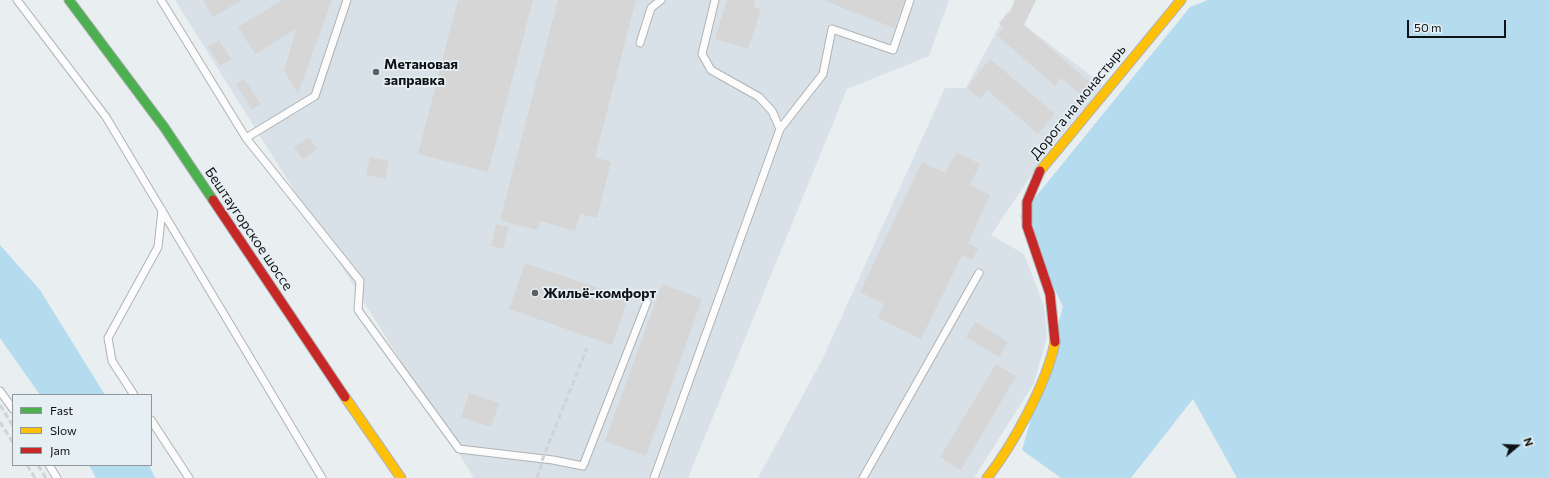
<!DOCTYPE html>
<meta charset="utf-8">
<style>
body{margin:0}
#map{position:relative;width:1549px;height:478px;overflow:hidden;background:#e9eef0;font-family:Commissioner,sans-serif}
canvas{display:block}
.legend{position:absolute;left:12px;top:394px;width:140px;height:72px;box-sizing:border-box;background:#e6eff3;border:1px solid #90979a;margin:0;padding:5px 7px;list-style:none;font-size:12px;color:#101315}
.legend li{display:flex;align-items:center;gap:8px;height:20px}
.legend b{width:20px;border:1px solid #90979a}
.north{position:absolute;left:1497px;top:426px;width:40px;height:40px;-webkit-text-stroke:3px #e6eff3;paint-order:stroke;rotate:71deg;font-size:11px;font-weight:700;line-height:16px;text-align:center;color:#101315}
.north::after{content:'';display:block;margin:auto;width:14px;height:18px;background:#101315;clip-path:polygon(50% 0,100% 100%,50% 72%,0 100%)}
.scale{position:absolute;left:1407px;top:20px;width:99px;height:18px;box-sizing:border-box;border:2px solid #101315;border-top:0;padding-left:5px;font-size:12px;line-height:14px;white-space:nowrap;color:#101315;-webkit-text-stroke:3px #e6eff3;paint-order:stroke}
</style>
<div id="map">
<canvas width="1549" height="478"></canvas>
<ul class="legend">
<li><b style="height:5px;background:#4caf50"></b>Fast</li>
<li><b style="height:5px;background:#ffc107"></b>Slow</li>
<li><b style="height:5px;background:#c62828"></b>Jam</li>
</ul>
<div class="north">N</div>
<div class="scale">50 m</div>
</div>
<script>
const ctx = document.querySelector('canvas').getContext('2d');
ctx.lineJoin = 'round';
function fillPath(path, color) { ctx.fillStyle = color; ctx.fill(path, 'evenodd'); }
function strokePath(path, color, width, dash) { ctx.strokeStyle = color; ctx.lineWidth = width; ctx.lineCap = dash ? 'butt' : 'round'; ctx.setLineDash(dash || []); ctx.stroke(path); }
function label(font, color, halo, rows, align = 'center') {
  ctx.font = font + ' Commissioner,sans-serif'; ctx.lineWidth = 3.5; ctx.setLineDash([]); ctx.textBaseline = 'middle'; ctx.strokeStyle = halo; ctx.fillStyle = color; for (const [text, x, y, turn = 0] of rows) {
    ctx.save(); ctx.translate(x, y); ctx.rotate((+turn || 0) * Math.PI / 180); ctx.textAlign = isNaN(turn) ? turn : align; if (halo) ctx.strokeText(text, 0, 0); ctx.fillText(text, 0, 0); ctx.restore();
  }
}
fillPath(new Path2D(`
 M 175,0 L 949,0 L 929,56 L 847,89 L 688,478 L 474,478 Z
 M 1007,12 L 1103,85 L 1049,149 L 991,235 L 1024,254 L 1044,306 L 1047,336 L 1034,383 L 974,478 L 758,478 L 823,358 L 945,88 L 966,88 Z`), '#d7e1e7');
fillPath(new Path2D(`
 M 1208,0 L 1549,0 L 1549,478 L 1237,478 L 1193,399 L 1131,478 L 1061,478 L 1022,450 L 1063,307 L 1020,216 L 1190,7 Z
 M 0,245 L 40,290 L 105,395 L 40,395 L 0,338 Z
 M 89,465 L 149,465 L 155,478 L 96,478 Z`), '#b5dbef');
fillPath(new Path2D(`
 M 203,0 L 242,0 L 213,17 Z
 M 282,0 L 332,0 L 298,93 L 284,71 L 296,29 L 255,54 L 238,27 Z
 M 458,0 L 533,0 L 488,172 L 418,154 Z
 M 558,0 L 636,0 L 595,157 L 611,162 L 597,218 L 580,214 L 575,231 L 540,221 L 537,230 L 500,220 Z
 M 727,0 L 755,0 L 753,7 L 761,9 L 748,49 L 715,39 Z
 M 823,0 L 905,0 L 894,28 Z
 M 1015,0 L 1036,0 L 1024,25 L 1094,86 L 1084,98 L 1061,78 L 1055,86 L 997,35 L 1003,28 L 999,23 L 1010,11 Z
 M 219,40 L 231,59 L 220,66 L 208,47 Z
 M 990,59 L 1055,114 L 1038,134 L 987,90 L 980,99 L 967,88 Z
 M 244,79 L 261,104 L 252,110 L 236,84 Z
 M 309,137 L 317,149 L 303,159 L 294,147 Z
 M 956,152 L 980,164 L 970,185 L 990,195 L 968,243 L 978,248 L 972,260 L 962,255 L 921,339 L 878,318 L 884,304 L 860,292 L 922,162 L 945,173 Z
 M 370,157 L 389,161 L 385,179 L 366,175 Z
 M 496,224 L 509,227 L 503,249 L 491,246 Z
 M 525,263 L 628,298 L 612,345 L 509,309 Z
 M 662,284 L 702,299 L 646,456 L 605,441 Z
 M 975,322 L 1008,342 L 999,357 L 966,337 Z
 M 996,364 L 1016,376 L 961,470 L 940,457 Z
 M 469,393 L 499,403 L 491,427 L 461,417 Z`), '#d6d6d7');
const lane = new Path2D(`
 M 17,0 L 106,117 L 322,478
 M 161,0 L 246,138 L 360,281 L 358,310 L 459,449 L 553,460 L 583,466 L 647,302
 M 715,0 L 702,54 L 711,70 L 759,97 L 772,111 L 780,129
 M 640,43 L 651,8 L 661,0
 M 246,138 L 315,96 L 347,0
 M 0,391 L 13,409
 M 134,395 L 112,361 L 108,338 L 158,247 L 162,210
 M 151,420 L 189,478
 M 49,465 L 57,478
 M 654,478 L 780,129 L 823,74 L 832,29 L 893,50 L 910,0
 M 863,478 L 979,273`);
const fast = new Path2D(`
 M 69,0 L 164,127 L 213,200`);
const slow = new Path2D(`
 M 1040,171 L 1181,0
 M 345,397 L 401,478
 M 987,478 C 1013,445 1047,383 1055,342`);
const jam = new Path2D(`
 M 1040,171 L 1027,202 L 1027,226 L 1050,294 L 1055,342
 M 213,200 L 345,397`);
strokePath(lane, '#afb3b4', 9);
strokePath(fast, '#afb3b4', 11);
strokePath(slow, '#afb3b4', 11);
strokePath(jam, '#afb3b4', 11);
strokePath(lane, '#fcfcfd', 7);
strokePath(fast, '#4caf50', 9);
strokePath(slow, '#ffc107', 9);
strokePath(jam, '#c62828', 9);
strokePath(new Path2D(`
 M 0,405 L 13,426
 M 0,422 L 13,443
 M 27,465 L 35,478
 M 38,465 L 46,478
 M 537,478 L 543,458 L 587,348`), '#d1d3d4', 3, [6, 3]);
for (const [x, y, r, color] of [
 [376,72,4,"#5c6062"],
 [535,293,4,"#5c6062"]
]) { const dot = new Path2D(); dot.arc(x, y, r, 0, 2 * Math.PI); ctx.fillStyle = color; ctx.fill(dot); strokePath(dot, '#e6eff3', 1.5); }
label('bold 14px', '#101315', '#e6eff3', [
 ["Метановая",384,64],
 ["заправка",384,80],
 ["Жильё-комфорт",543,293]
], 'left');
label('14px', '#101315', '#e6eff3', [
 ["Дорога на монастырь",1078,102,-51],
 ["Бештаугорское шоссе",249,229,56]
]);
</script>
